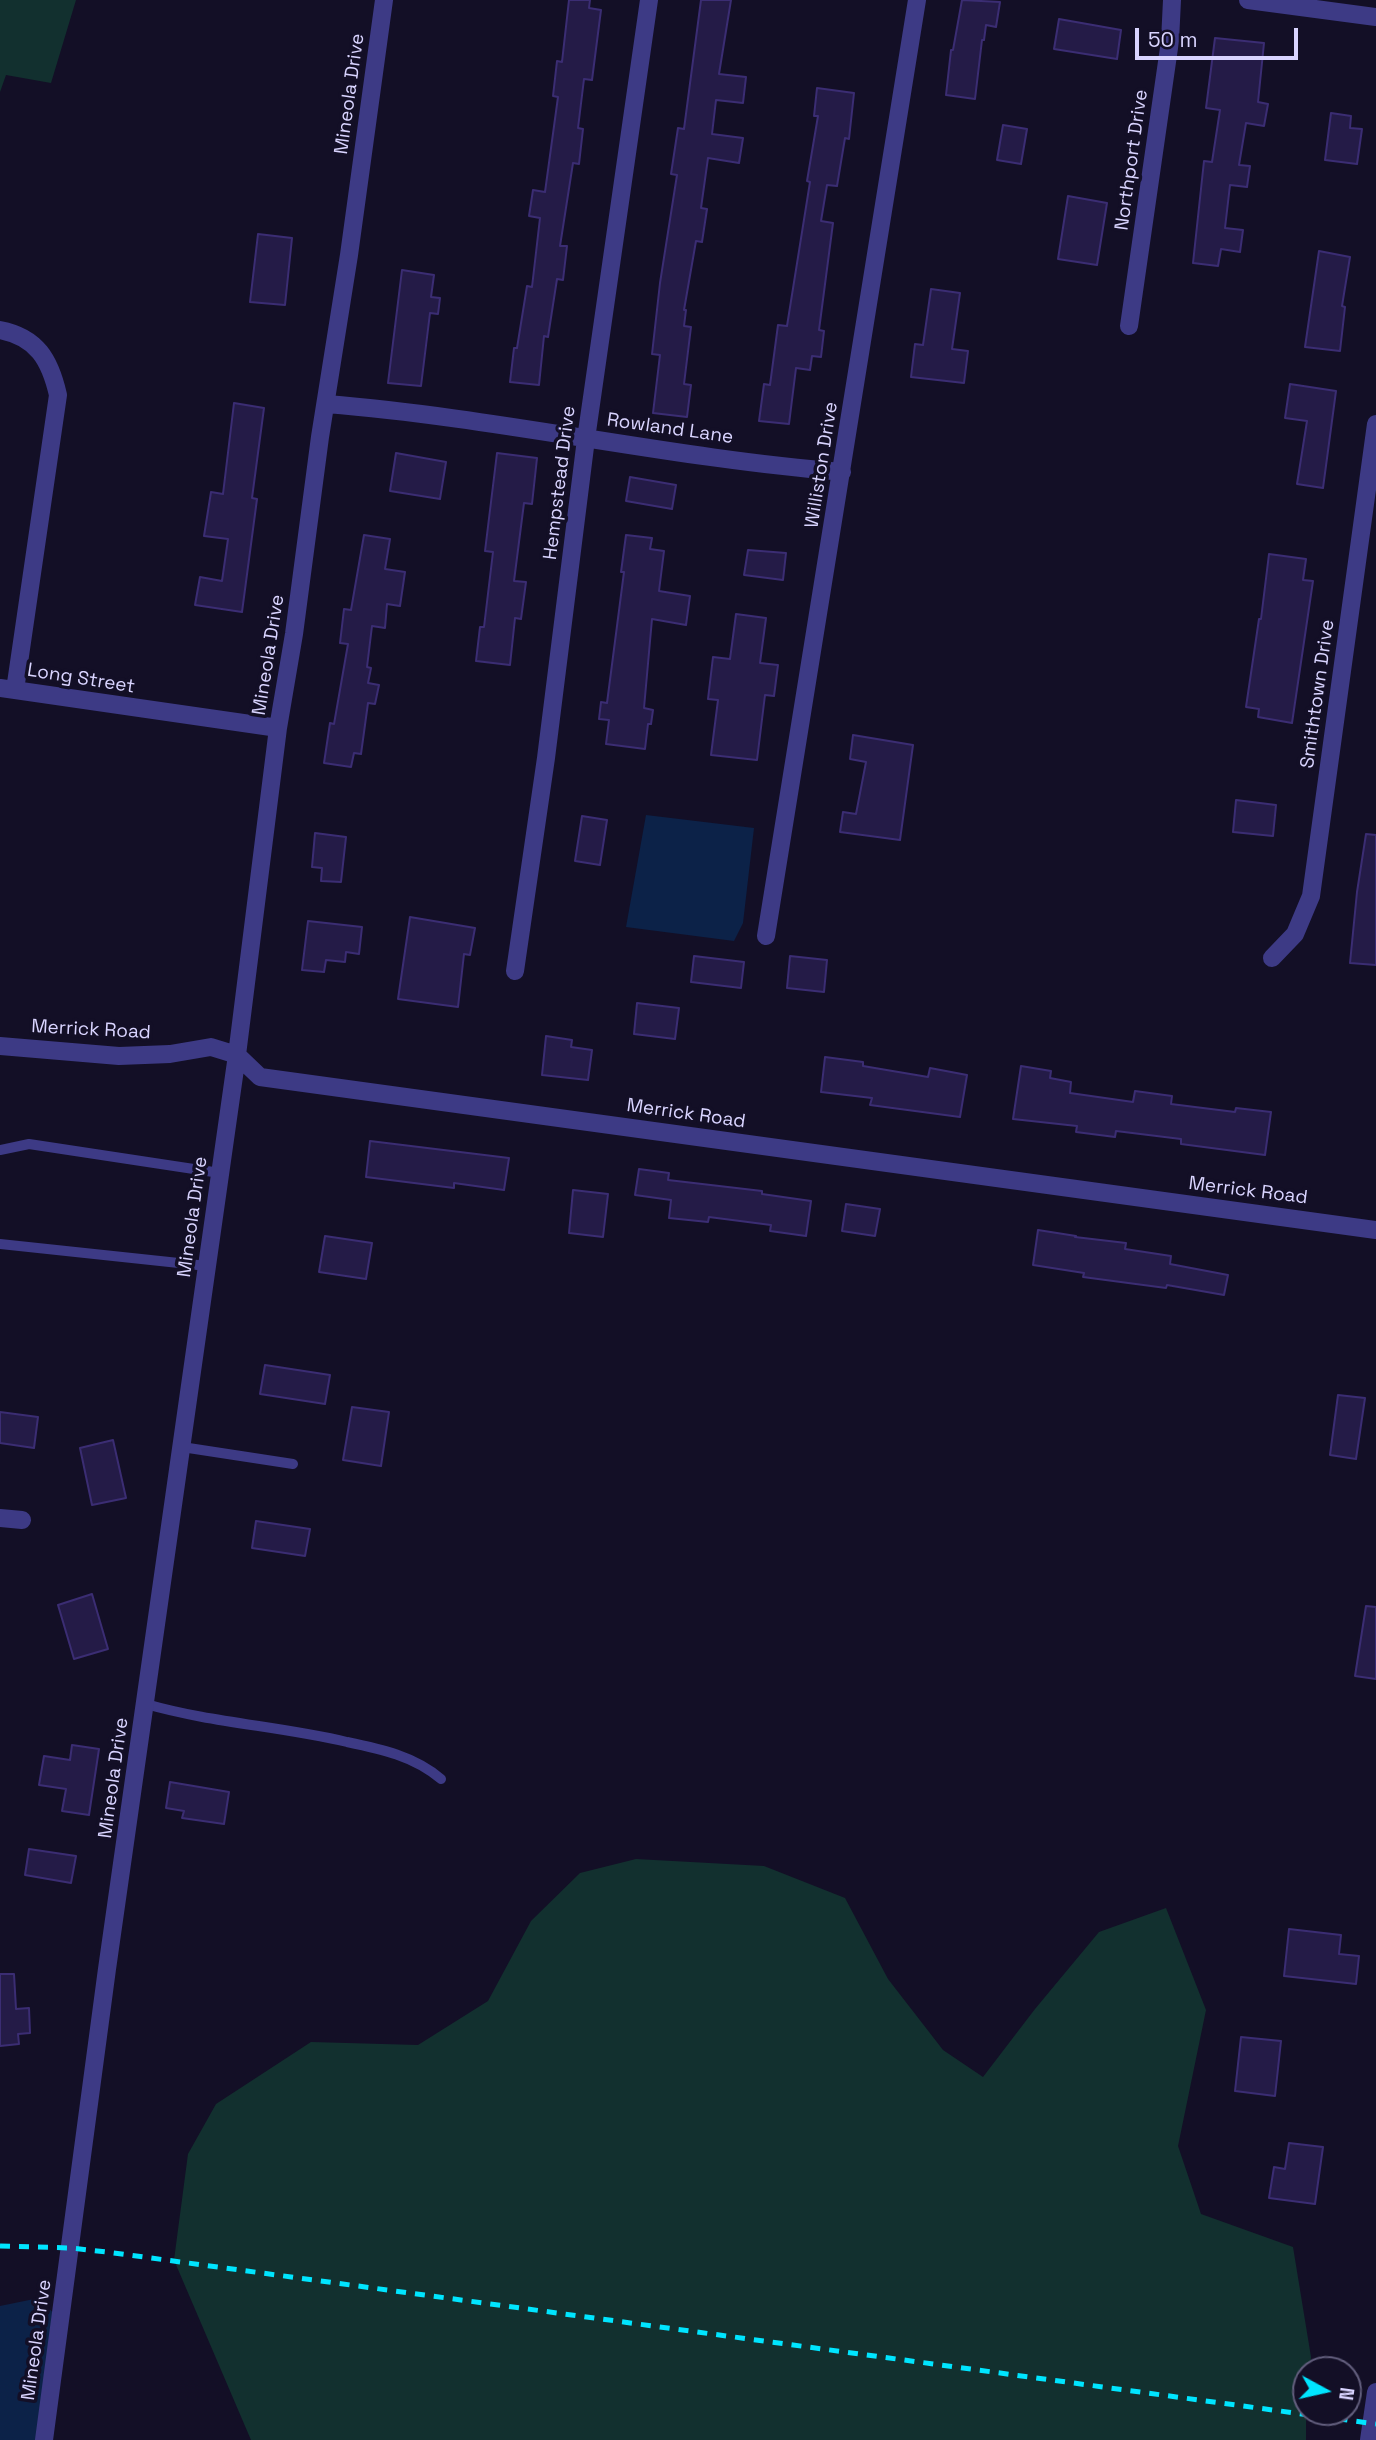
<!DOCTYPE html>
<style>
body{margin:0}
#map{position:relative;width:1376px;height:2440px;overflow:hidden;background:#130f26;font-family:"Space Grotesk",sans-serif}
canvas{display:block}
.north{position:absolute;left:1292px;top:2356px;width:70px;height:70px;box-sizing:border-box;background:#130f26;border:2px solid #625e7d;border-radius:50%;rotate:98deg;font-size:19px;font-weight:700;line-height:28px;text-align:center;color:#d9d4ff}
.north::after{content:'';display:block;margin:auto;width:24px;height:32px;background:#00e5ff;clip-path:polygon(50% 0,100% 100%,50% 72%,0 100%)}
.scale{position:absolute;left:1135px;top:28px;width:163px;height:32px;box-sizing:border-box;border:4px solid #d9d4ff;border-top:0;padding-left:9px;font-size:21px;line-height:24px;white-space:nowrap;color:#d9d4ff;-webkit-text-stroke:5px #130f26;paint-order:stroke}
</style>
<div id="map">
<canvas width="1376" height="2440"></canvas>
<div class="north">N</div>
<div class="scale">50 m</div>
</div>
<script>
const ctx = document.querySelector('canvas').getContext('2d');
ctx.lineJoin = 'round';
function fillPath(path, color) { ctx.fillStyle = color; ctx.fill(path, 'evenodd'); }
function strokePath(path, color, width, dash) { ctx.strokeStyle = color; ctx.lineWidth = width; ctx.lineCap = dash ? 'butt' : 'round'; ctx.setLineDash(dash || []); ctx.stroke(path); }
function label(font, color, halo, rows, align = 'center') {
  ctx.font = font + ' "Space Grotesk",sans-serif'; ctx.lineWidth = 7; ctx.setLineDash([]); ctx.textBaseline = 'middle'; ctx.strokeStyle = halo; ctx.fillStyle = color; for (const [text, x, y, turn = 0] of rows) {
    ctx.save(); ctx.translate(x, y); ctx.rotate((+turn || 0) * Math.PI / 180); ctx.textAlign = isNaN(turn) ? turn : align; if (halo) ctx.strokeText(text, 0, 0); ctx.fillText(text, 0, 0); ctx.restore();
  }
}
fillPath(new Path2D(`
 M 0,0 L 76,0 L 51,83 L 6,75 L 0,92 Z
 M 636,1859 L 764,1866 L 845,1898 L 888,1979 L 943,2050 L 983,2077 L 1035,2009 L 1099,1932 L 1166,1908 L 1206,2010 L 1178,2146 L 1201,2214 L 1293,2247 L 1311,2357 L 1310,2370 L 1306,2370 L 1306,2440 L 251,2440 L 174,2260 L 188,2154 L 216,2104 L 311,2042 L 418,2045 L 488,2001 L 531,1921 L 580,1873 Z`), '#12302f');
fillPath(new Path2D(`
 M 646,815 L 754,828 L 743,923 L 734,941 L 626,927 Z
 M 39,2298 L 57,2317 L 36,2440 L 0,2440 L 0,2306 Z`), '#0c2248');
const building = new Path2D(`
 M 569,0 L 590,0 L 589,8 L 601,10 L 592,80 L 584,79 L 578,128 L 583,129 L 579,164 L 573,163 L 560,246 L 567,246 L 563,280 L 557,279 L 548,337 L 544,336 L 539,385 L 510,382 L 514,348 L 517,348 L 527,286 L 532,287 L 540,218 L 529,216 L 533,190 L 545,192 L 558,97 L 553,96 L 557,61 L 562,62 Z
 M 701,0 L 731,0 L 719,74 L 746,77 L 743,103 L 716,100 L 712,134 L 743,138 L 739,163 L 708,158 L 701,208 L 707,209 L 702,242 L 696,241 L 684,310 L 686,310 L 684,326 L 691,327 L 684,384 L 691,385 L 687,417 L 653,413 L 660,355 L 652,354 L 660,283 L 677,175 L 671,174 L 678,128 L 684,129 Z
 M 962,0 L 1000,2 L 996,27 L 986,25 L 984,40 L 982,40 L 975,99 L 946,95 L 951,50 L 953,50 Z
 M 1059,19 L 1121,30 L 1117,59 L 1054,49 Z
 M 1215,38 L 1264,43 L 1258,102 L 1268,104 L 1264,126 L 1246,123 L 1239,165 L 1250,166 L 1247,187 L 1230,185 L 1225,228 L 1243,230 L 1240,252 L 1221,249 L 1218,266 L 1193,263 L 1204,161 L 1212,162 L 1220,110 L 1206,108 Z
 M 817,88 L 854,93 L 849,139 L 845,138 L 837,186 L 827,185 L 821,221 L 833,223 L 819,330 L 824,331 L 821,357 L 812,356 L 810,370 L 796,368 L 789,424 L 759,421 L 764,384 L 770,385 L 778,325 L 787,326 L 810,182 L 807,181 L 818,116 L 814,116 Z
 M 1331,113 L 1351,116 L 1350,128 L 1362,129 L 1357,164 L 1325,160 Z
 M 1003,125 L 1027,129 L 1021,164 L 997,160 Z
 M 1068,196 L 1107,203 L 1097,265 L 1058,259 Z
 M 258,234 L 292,238 L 285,305 L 250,302 Z
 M 1319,251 L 1350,257 L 1342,306 L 1345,307 L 1340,351 L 1305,347 Z
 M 402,270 L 434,275 L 431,297 L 440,298 L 438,314 L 430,313 L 421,386 L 388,383 Z
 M 931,289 L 960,293 L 952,349 L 968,351 L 964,383 L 911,377 L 915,344 L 923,345 Z
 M 1290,384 L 1336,391 L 1323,488 L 1297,484 L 1307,421 L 1285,418 Z
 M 234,403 L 264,408 L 252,498 L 257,499 L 242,612 L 195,605 L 200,577 L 222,581 L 228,539 L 204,536 L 211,492 L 223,494 Z
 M 396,453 L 446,462 L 440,499 L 390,491 Z
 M 497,453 L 537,458 L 532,504 L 524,503 L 514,581 L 526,582 L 521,619 L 515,618 L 510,665 L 476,661 L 480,627 L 484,627 L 493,552 L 485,551 Z
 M 630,477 L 676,485 L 672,509 L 626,501 Z
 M 364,535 L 390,539 L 385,569 L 405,572 L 400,606 L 387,604 L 385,628 L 372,626 L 367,667 L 371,668 L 368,683 L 379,685 L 375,704 L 368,703 L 361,754 L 354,753 L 351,767 L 324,763 L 330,723 L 334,724 L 348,644 L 340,643 L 344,609 L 351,610 Z
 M 626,535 L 652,538 L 650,549 L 664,551 L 659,591 L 690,596 L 686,625 L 652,619 L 644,708 L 653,710 L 651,724 L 648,724 L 645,749 L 606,744 L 609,720 L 599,719 L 601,702 L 607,703 L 624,572 L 621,572 Z
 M 748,550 L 786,553 L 783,580 L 744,575 Z
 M 1269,554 L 1306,559 L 1303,580 L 1313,581 L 1292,723 L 1258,717 L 1259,709 L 1246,707 L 1259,619 L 1261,619 Z
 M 736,614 L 766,618 L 760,663 L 778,665 L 774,696 L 765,695 L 757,760 L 711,755 L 718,700 L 708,699 L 713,657 L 730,659 Z
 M 853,735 L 913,745 L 900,840 L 840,832 L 843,812 L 856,814 L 866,762 L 850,759 Z
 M 1236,800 L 1276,805 L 1273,836 L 1233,832 Z
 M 582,816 L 607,820 L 600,865 L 575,861 Z
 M 315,833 L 346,837 L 341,882 L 321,881 L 322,868 L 312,867 Z
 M 1366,834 L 1376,835 L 1376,965 L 1350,963 L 1357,892 Z
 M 410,917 L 475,928 L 470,955 L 464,954 L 458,1007 L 398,999 Z
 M 308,921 L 362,927 L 359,954 L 346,952 L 345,962 L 326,960 L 324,972 L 302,970 Z
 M 694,956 L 744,962 L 741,988 L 691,982 Z
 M 790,956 L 827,960 L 824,992 L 787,988 Z
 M 637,1003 L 679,1008 L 675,1039 L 634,1034 Z
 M 546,1036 L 572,1040 L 571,1047 L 592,1050 L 588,1080 L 542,1075 Z
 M 825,1057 L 863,1062 L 863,1066 L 928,1077 L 930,1068 L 967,1075 L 960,1117 L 870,1105 L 872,1098 L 821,1092 Z
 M 1021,1066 L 1051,1071 L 1050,1078 L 1071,1082 L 1070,1093 L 1133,1102 L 1135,1091 L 1172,1096 L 1171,1104 L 1235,1112 L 1236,1108 L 1271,1112 L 1265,1155 L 1181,1144 L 1181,1139 L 1116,1131 L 1115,1137 L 1076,1132 L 1077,1126 L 1013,1119 Z
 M 370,1141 L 509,1158 L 504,1190 L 454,1183 L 454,1188 L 366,1177 Z
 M 639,1169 L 669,1173 L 668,1180 L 762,1191 L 762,1194 L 811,1201 L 806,1236 L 770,1231 L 771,1225 L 709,1217 L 708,1222 L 669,1218 L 671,1200 L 635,1195 Z
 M 573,1190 L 608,1194 L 603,1237 L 569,1233 Z
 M 846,1204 L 880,1209 L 875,1236 L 842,1231 Z
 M 1038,1230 L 1076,1236 L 1075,1237 L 1126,1243 L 1125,1249 L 1171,1256 L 1170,1264 L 1228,1275 L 1224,1295 L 1167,1285 L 1166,1288 L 1083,1277 L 1084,1273 L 1033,1265 Z
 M 325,1236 L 372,1243 L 366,1279 L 319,1272 Z
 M 265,1365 L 330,1375 L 325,1404 L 260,1394 Z
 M 1338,1395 L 1365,1398 L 1356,1459 L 1330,1455 Z
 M 352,1407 L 389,1412 L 381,1466 L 343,1460 Z
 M 0,1412 L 38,1417 L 34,1448 L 0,1443 Z
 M 113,1440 L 126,1498 L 92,1505 L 80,1448 Z
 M 256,1521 L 310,1529 L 305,1556 L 252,1548 Z
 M 92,1594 L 108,1649 L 74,1659 L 58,1605 Z
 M 1366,1606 L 1376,1607 L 1376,1679 L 1355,1676 Z
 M 72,1745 L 99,1749 L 89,1815 L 62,1811 L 66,1789 L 39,1785 L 44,1756 L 70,1760 Z
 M 170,1782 L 229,1792 L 224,1824 L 182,1818 L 184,1811 L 166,1808 Z
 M 29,1849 L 76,1856 L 71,1883 L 25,1875 Z
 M 1289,1929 L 1341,1935 L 1339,1954 L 1359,1956 L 1356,1984 L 1284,1976 Z
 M 0,1974 L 14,1974 L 16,2009 L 29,2008 L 30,2033 L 18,2034 L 19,2044 L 0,2046 Z
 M 1241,2037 L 1281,2041 L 1275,2096 L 1235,2091 Z
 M 1289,2143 L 1323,2147 L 1315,2204 L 1269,2198 L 1274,2167 L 1285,2169 Z`);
fillPath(building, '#241b47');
strokePath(building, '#3b2d73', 2);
strokePath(new Path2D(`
 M 0,1150 L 29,1144 L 220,1173
 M 0,1244 L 207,1266
 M 182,1447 L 293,1464
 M 146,1704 C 212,1723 280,1726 347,1742 C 381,1749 414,1756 441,1779`), '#3d3a85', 10);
strokePath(new Path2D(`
 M 1248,0 L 1376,17
 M 1129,326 L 1170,41 L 1172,0
 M 0,330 C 37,337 50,360 58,395 L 15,690
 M 327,404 C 499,418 670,458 842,472
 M 0,688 L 278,728
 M 766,936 L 917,0
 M 1272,958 L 1295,934 L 1311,896 L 1376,424
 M 515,971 L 546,758 L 586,439 L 649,0
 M 0,1046 L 119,1056 L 170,1054 L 211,1047 L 237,1055 L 260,1077 L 1376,1230
 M 0,1518 L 22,1520
 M 44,2440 L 107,1969 L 237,1055 L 278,728 L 294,634 L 320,437 L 349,255 L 384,0
 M 1369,2440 L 1376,2392`), '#3d3a85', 18);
strokePath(new Path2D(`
 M 0,2246 L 71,2248 L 107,2252 L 1376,2424`), '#00e5ff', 5, [10, 9]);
label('19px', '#d9d4ff', '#130f26', [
 ["Mineola Drive",350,94,-82],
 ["Northport Drive",1132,160,-82],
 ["Rowland Lane",670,429,8],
 ["Williston Drive",822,465,-81],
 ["Hempstead Drive",560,483,-83],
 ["Mineola Drive",269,655,-81],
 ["Long Street",81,679,9],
 ["Smithtown Drive",1318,694,-82],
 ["Merrick Road",91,1030,3],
 ["Merrick Road",686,1114,8],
 ["Merrick Road",1248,1191,7],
 ["Mineola Drive",193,1217,-82],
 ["Mineola Drive",114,1778,-82],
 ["Mineola Drive",37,2340,-82]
]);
</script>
